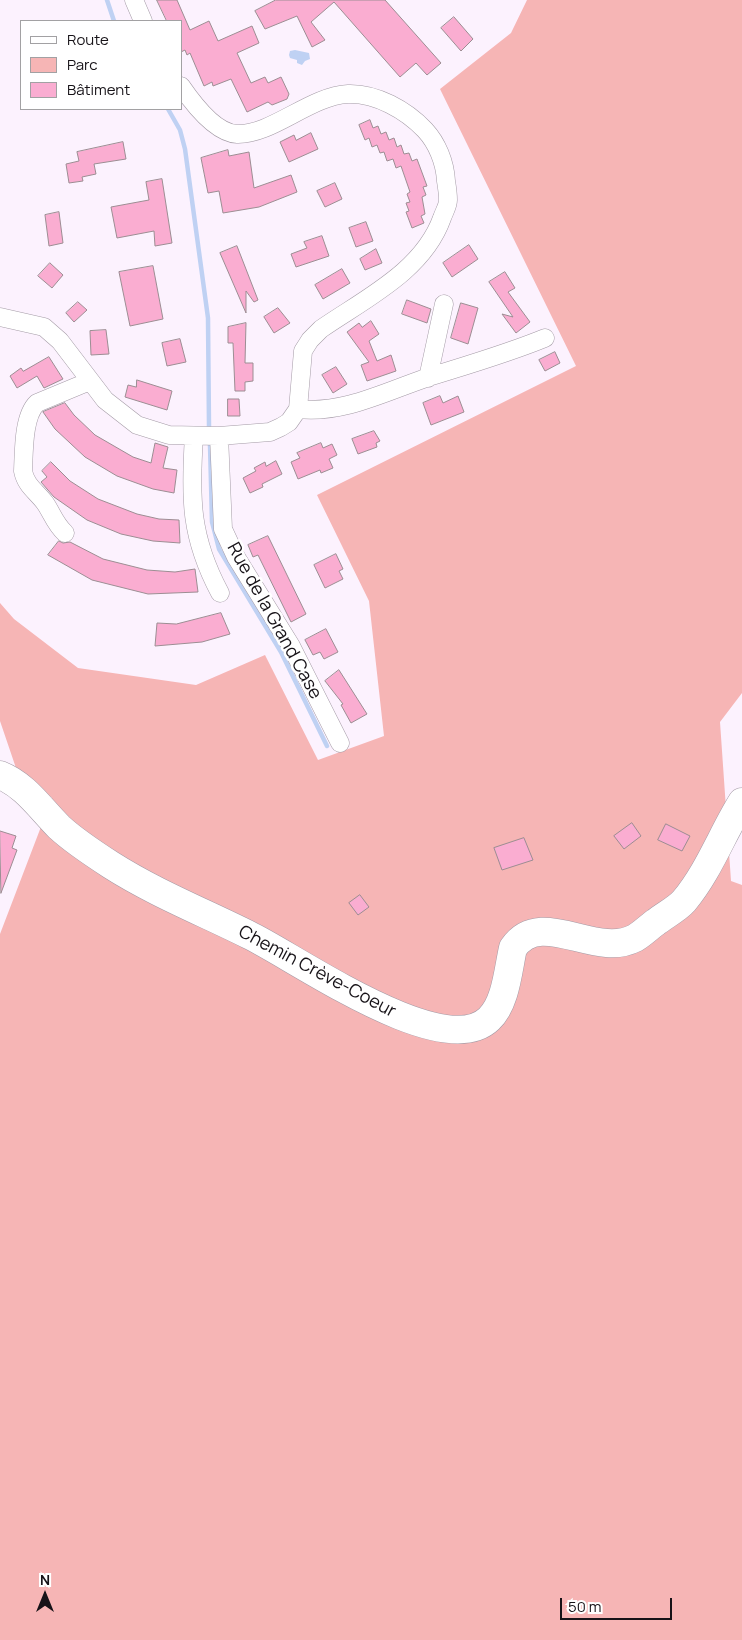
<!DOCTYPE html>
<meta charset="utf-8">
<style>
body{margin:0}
#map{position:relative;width:742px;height:1640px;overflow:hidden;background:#fcf2fe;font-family:Manrope,sans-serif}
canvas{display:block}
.legend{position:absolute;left:20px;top:20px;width:162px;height:90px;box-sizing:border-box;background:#fff;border:1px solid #a2a1a3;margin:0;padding:6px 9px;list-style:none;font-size:15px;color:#171318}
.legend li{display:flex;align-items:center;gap:10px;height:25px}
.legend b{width:25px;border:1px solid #a2a1a3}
.north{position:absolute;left:20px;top:1570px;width:50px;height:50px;-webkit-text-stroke:4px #fff;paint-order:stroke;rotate:0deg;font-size:14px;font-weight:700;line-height:20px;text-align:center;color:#171318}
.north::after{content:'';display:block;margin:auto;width:18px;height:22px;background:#171318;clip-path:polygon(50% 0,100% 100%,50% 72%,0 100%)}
.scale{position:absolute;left:560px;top:1598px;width:112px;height:22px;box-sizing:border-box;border:2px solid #171318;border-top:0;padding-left:6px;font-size:15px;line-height:18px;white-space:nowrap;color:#171318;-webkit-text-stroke:4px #fff;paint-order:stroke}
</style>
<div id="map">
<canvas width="742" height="1640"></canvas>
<ul class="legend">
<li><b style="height:6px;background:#fff"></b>Route</li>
<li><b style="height:14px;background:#f6b5b5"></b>Parc</li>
<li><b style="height:14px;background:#faadd1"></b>Bâtiment</li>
</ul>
<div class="north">N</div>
<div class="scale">50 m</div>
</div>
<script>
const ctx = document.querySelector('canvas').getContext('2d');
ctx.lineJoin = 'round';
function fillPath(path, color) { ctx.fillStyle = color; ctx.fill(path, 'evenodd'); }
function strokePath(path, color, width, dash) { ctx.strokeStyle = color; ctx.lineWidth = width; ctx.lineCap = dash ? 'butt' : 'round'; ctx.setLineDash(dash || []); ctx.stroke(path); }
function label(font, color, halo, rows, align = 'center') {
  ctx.font = font + ' Manrope,sans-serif'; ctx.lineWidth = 5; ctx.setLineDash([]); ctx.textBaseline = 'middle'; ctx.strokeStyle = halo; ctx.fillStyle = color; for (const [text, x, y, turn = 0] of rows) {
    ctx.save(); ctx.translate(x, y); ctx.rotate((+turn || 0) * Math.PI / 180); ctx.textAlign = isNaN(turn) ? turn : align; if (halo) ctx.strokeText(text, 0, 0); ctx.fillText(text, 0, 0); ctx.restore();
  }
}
fillPath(new Path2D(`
 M 527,0 L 742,0 L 742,693 L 720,722 L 731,881 L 742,885 L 742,1640 L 0,1640 L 0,934 L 52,798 L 17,771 L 0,721 L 0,603 L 14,619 L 78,668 L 196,685 L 265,655 L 318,760 L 384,736 L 369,601 L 317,495 L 576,366 L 440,89 L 511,33 Z`), '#f6b5b5');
fillPath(new Path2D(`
 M 295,50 L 309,53 L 310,59 L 305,61 L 302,65 L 297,63 L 297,60 L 290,58 L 289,55 L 290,51 Z`), '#bfd1f3');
strokePath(new Path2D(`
 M 107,0 L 114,21
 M 168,109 L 180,130 L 185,149 L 208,318 L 209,427
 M 210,445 L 212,522 L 219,549 L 281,652 L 327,746`), '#bfd1f3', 4.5);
const building = new Path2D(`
 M 157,0 L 177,0 L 190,30 L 209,21 L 218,41 L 252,26 L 259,43 L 237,53 L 251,83 L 265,77 L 268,83 L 281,77 L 289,94 L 287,99 L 272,105 L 268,102 L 247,112 L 231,79 L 213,86 L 212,82 L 204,86 L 190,53 L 187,55 L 185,50 L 181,52 L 181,21 L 167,21 Z
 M 276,0 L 385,0 L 441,63 L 427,75 L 416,63 L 400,77 L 334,2 L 311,22 L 325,40 L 312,47 L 297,16 L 265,29 L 255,11 Z
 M 454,17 L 473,39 L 461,51 L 441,28 Z
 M 370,120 L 373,128 L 378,126 L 381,134 L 386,132 L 389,140 L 394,138 L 397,147 L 401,145 L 404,154 L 409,153 L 412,161 L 417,159 L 427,186 L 423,187 L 426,195 L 422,197 L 425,214 L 421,216 L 424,223 L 412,228 L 406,212 L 409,211 L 406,203 L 410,202 L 407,194 L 410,192 L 401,166 L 396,168 L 393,159 L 387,161 L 384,152 L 380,153 L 377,145 L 372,147 L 369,138 L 365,140 L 359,125 Z
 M 311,133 L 318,149 L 289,162 L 280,142 L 294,135 L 296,140 Z
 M 123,142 L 126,159 L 94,164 L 96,174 L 82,177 L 83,181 L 69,183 L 66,164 L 79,161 L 77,152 Z
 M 228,150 L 229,156 L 249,152 L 254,188 L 291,175 L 297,192 L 259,207 L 223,213 L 219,191 L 208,193 L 201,158 Z
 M 162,179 L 172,243 L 155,246 L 154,231 L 117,238 L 111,207 L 149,200 L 146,182 Z
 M 335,183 L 342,199 L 325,207 L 317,191 Z
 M 59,212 L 63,243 L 49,246 L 45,215 Z
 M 366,222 L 373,241 L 356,247 L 349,228 Z
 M 322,236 L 329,256 L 296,267 L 291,254 L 307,248 L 304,242 Z
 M 469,245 L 478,259 L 452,277 L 443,263 Z
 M 237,246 L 258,300 L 254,302 L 246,291 L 246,313 L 220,253 Z
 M 376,249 L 382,263 L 365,270 L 360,259 Z
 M 50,263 L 63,275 L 52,288 L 38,276 Z
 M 153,266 L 163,319 L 130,326 L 119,272 Z
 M 342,269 L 350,283 L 323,299 L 315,285 Z
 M 505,272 L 515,288 L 508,292 L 530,322 L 516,333 L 502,314 L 513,317 L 489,282 Z
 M 407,300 L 431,309 L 427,323 L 402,314 Z
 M 78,302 L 87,310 L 74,322 L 66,313 Z
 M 461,303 L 478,308 L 468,344 L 451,338 Z
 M 278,308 L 290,323 L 274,333 L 264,317 Z
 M 371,321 L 379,334 L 369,341 L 377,361 L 391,355 L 396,371 L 367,381 L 361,365 L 369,362 L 347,332 L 359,323 L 362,327 Z
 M 246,323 L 245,363 L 253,363 L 253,381 L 245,382 L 245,391 L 235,391 L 233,343 L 228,343 L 228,327 Z
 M 106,330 L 109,354 L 91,355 L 90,331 Z
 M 180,339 L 186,362 L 167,366 L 162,343 Z
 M 555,352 L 560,363 L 545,371 L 539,360 Z
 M 49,357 L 63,379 L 44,388 L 37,376 L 17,388 L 10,376 L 21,368 L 23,371 Z
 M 336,367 L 347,384 L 333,393 L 322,375 Z
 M 137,380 L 172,391 L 167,410 L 125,397 L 128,385 L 136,387 Z
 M 440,396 L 443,403 L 458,396 L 464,412 L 431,425 L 423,403 Z
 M 228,399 L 239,399 L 240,416 L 228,416 Z
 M 65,403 L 74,415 L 95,435 L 133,457 L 151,463 L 155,443 L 168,447 L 163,468 L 177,470 L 174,493 L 153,489 L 117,476 L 85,457 L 55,429 L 43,412 Z
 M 374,431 L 380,441 L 376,443 L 377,447 L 358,454 L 352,439 Z
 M 321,443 L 323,448 L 332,444 L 337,455 L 329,459 L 333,468 L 321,473 L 320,470 L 298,479 L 291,462 L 300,458 L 297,453 Z
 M 276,461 L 282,474 L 262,484 L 263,487 L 250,493 L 243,478 L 256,471 L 254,468 L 265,462 L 266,466 Z
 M 51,462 L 70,481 L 98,499 L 137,514 L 159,519 L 179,520 L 180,543 L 153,541 L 121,534 L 87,520 L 54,497 L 41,482 L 47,477 L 42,471 Z
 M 268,536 L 306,614 L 291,622 L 258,555 L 253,557 L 248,545 Z
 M 59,541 L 63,543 L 70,542 L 103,559 L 147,570 L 175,572 L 195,569 L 198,592 L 148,594 L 92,580 L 48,555 Z
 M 336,554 L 343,569 L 339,571 L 343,579 L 325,588 L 314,565 Z
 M 221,613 L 230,634 L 202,642 L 155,646 L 157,623 L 176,624 Z
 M 326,629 L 338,652 L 324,659 L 320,652 L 313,655 L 305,640 Z
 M 339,670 L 367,714 L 351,723 L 341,705 L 343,704 L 325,681 Z
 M 632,823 L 641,836 L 624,849 L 614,836 Z
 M 666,824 L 690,836 L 682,851 L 658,840 Z
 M 0,831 L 16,836 L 12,848 L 17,850 L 1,893 Z
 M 524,838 L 533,860 L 502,870 L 494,848 Z
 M 360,895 L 369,907 L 358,915 L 349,903 Z`);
fillPath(building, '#faadd1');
strokePath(building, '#9c8d93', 1);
const minor = new Path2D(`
 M 134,0 L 143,21
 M 0,317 L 44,327 L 60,341 L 105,400 L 137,425 L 169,435 L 219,436 L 270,432 L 281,427 L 289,422 L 298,409 L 303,351 L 310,340 L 321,329 C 366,298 423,271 442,218 C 444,212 448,206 448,200 C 448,194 447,187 446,181 C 445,162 437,143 425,130 C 406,110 376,93 348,94 C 310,96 272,135 237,134 C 215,133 192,102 181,86
 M 428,378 L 444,304
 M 298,409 C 343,414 385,392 426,378 C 467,365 506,354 545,338
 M 194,436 C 190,498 190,537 220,593
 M 219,436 L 223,529 L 236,557 L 291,646 L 340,743
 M 65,533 C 55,524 52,513 45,503 C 36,491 26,486 23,471 C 24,452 23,416 37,403 L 90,381`);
const primary = new Path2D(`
 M 0,775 C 25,785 40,808 59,827 C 74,841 94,854 111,865 C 155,893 203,912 249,935 C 295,957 443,1063 489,1019 C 506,1003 508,970 513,948 C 541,907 595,959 635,938 C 642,934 649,927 656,922 C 665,915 677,909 684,901 C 709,871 722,834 742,802`);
strokePath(minor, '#a49ba6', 19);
strokePath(primary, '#a49ba6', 29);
strokePath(minor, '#fff', 18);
strokePath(primary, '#fff', 28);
label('18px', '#171318', '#fff', [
 ["Rue de la Grand Case",274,621,61],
 ["Chemin Crève-Coeur",317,972,28]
]);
</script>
